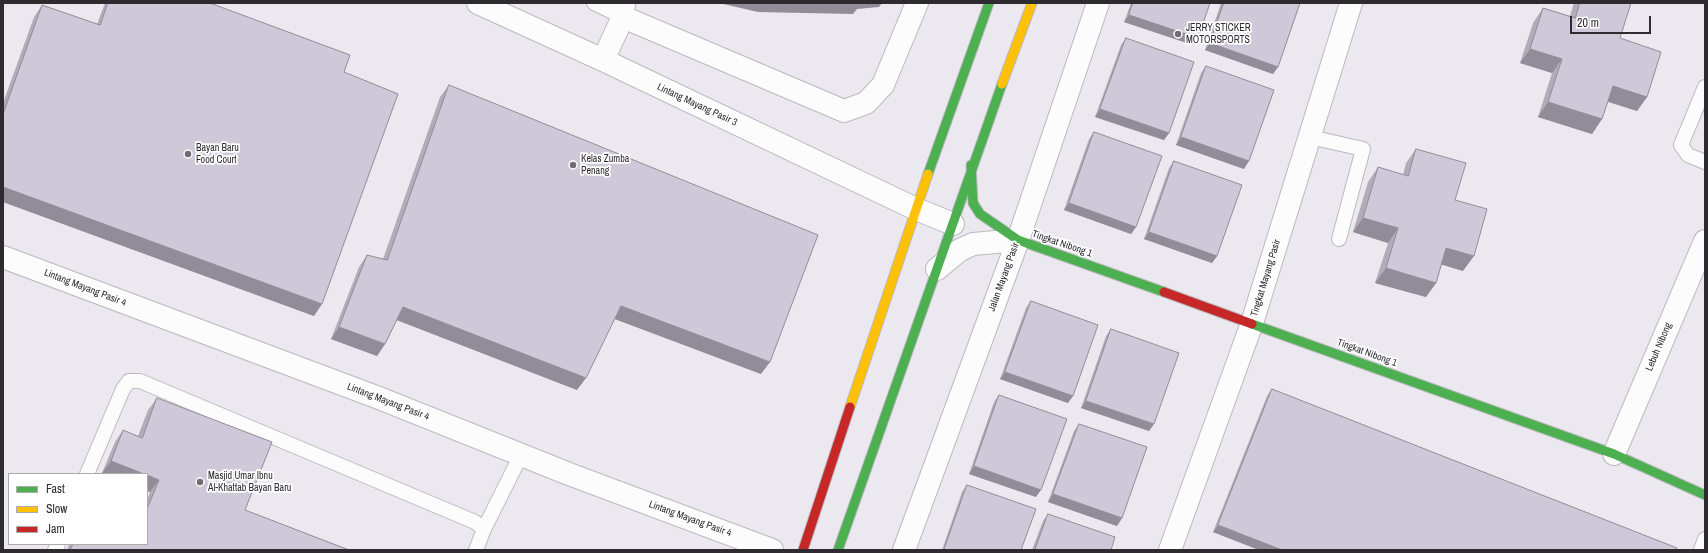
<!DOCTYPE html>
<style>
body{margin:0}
#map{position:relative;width:1708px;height:553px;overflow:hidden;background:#ece8f0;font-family:"Archivo Narrow",sans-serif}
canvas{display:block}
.frame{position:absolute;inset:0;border:4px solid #2d2a30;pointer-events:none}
.legend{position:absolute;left:8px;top:473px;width:140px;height:72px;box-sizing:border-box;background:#fff;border:1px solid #abaaac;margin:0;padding:5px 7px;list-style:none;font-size:12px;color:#2d2a30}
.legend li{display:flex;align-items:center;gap:8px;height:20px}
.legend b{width:20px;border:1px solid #abaaac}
.scale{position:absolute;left:1570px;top:16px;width:81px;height:18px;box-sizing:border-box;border:2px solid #2d2a30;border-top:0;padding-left:5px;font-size:12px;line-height:14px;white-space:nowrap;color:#2d2a30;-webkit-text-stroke:3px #fff;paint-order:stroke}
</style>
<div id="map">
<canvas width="1708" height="553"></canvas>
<div class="frame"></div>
<ul class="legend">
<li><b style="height:5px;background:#4caf50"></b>Fast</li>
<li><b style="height:5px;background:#ffc107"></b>Slow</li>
<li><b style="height:5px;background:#c62828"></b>Jam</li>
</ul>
<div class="scale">20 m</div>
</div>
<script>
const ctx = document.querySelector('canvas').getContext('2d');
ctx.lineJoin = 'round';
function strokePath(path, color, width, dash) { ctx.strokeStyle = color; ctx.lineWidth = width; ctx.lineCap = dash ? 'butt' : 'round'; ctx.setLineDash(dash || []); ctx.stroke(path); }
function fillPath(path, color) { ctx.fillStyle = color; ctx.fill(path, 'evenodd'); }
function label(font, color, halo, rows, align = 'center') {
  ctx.font = font + ' "Archivo Narrow",sans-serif'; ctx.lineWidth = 3.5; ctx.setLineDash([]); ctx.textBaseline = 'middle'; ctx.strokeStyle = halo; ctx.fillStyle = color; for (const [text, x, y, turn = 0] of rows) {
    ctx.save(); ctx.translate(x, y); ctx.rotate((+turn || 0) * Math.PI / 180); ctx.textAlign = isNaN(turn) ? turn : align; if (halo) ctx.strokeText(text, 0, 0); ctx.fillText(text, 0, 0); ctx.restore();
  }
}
const lane = new Path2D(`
 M 594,3 L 623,17
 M 1705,87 L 1681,145 L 1688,155 L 1705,162
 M 1310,137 L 1363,149 L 1339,239
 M 87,474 L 123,389 L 129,381 L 140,381 L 475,522 L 484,529
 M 55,550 L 58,544
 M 476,550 L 484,529 L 521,455
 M 1701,550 L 1705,539`);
const street = new Path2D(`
 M 478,3 L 603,60 L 916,209 L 953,224
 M 623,17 L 844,111 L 866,103 L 883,85 L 917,3
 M 603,60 L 623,17 L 624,3
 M 3,257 L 379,398 L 569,474 L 772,550
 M 937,269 L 960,250 L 973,244 L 1018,240
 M 1614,454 L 1705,241
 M 904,550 L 1018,240 L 1098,3
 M 1170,550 L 1252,323 L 1351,3`);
const fast = new Path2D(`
 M 971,165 L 973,203 L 980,214 L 1018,240 L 1164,292
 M 928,174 L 989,3
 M 1252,324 L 1614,454 L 1705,495
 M 838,550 L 1002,84`);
const slow = new Path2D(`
 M 1002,84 L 1032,3
 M 850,407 L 928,174`);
const jam = new Path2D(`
 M 1164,292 L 1252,324
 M 803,550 L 850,407`);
strokePath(lane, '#bbb8be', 16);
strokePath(street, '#bbb8be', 24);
strokePath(fast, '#bbb8be', 11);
strokePath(slow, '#bbb8be', 11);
strokePath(jam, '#bbb8be', 11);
strokePath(lane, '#fcfcfd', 14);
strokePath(street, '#fcfcfd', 22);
strokePath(fast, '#4caf50', 9);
strokePath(slow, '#ffc107', 9);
strokePath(jam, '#c62828', 9);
fillPath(new Path2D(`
 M 105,3 L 210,3 L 344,72 L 314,316 L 3,202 L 3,103 L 34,17 L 42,5 L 97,24 Z
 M 1131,3 L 1210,3 L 1198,38 L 1193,45 L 1124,22 Z
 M 1221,3 L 1300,3 L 1278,67 L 1273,74 L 1205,50 Z
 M 1574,3 L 1631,3 L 1620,38 L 1647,97 L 1637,111 L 1608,102 L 1602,119 L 1592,134 L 1538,117 L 1552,73 L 1520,63 L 1533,23 L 1543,8 L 1570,16 Z
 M 1126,38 L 1169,133 L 1164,140 L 1095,117 L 1121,45 Z
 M 1206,66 L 1244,169 L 1176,145 L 1201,73 Z
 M 449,85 L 761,374 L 615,319 L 577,390 L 397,320 L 385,344 L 377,356 L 331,339 L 359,267 L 367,255 L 383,259 L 440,97 Z
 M 1094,132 L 1136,227 L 1131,234 L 1064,210 L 1089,139 Z
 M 1416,149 L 1455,200 L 1463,271 L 1442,264 L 1436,283 L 1426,297 L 1375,283 L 1388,243 L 1353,232 L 1368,182 L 1378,167 L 1403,175 L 1406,163 Z
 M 1174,161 L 1217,256 L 1212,263 L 1144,239 L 1169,168 Z
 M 1031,301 L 1068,403 L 1000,379 L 1026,308 Z
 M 1111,329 L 1154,424 L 1149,431 L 1081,408 L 1106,336 Z
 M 1272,389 L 1676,550 L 1259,550 L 1213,532 L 1267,396 Z
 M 999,395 L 1036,497 L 969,474 L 994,402 Z
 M 157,398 L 245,510 L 349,550 L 67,550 L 69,544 L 147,544 L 147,500 L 150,492 L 147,491 L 147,474 L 102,473 L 115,442 L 123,430 L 138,436 L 148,410 Z
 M 1079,424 L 1122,518 L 1117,526 L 1048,502 L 1074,431 Z
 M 967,485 L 1021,550 L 942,550 L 962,492 Z
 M 1048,514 L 1111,550 L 1032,550 L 1043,521 Z`), '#b2acba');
fillPath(new Path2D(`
 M 719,3 L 882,3 L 879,7 L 857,9 L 853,14 L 758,12 Z
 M 1129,15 L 1198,38 L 1193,45 L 1124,22 Z
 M 1210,43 L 1278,67 L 1273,74 L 1205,50 Z
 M 1530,49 L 1562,59 L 1552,73 L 1520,63 Z
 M 1613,86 L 1647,97 L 1637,111 L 1603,100 Z
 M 1548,102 L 1602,119 L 1592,134 L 1538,117 Z
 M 1100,109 L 1169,133 L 1164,140 L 1095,117 Z
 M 1181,137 L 1249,161 L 1244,169 L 1176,145 Z
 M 3,187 L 322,304 L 314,316 L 3,202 Z
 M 1069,203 L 1136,227 L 1131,234 L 1064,210 Z
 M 1363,218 L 1398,228 L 1388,243 L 1353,232 Z
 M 1149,232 L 1217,256 L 1212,263 L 1144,239 Z
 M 1446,248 L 1474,256 L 1463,271 L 1436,263 Z
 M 1386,268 L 1436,283 L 1426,297 L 1375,283 Z
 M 621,306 L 770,362 L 761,374 L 612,318 Z
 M 403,307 L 586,378 L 577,390 L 394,319 Z
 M 339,327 L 385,344 L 377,356 L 331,339 Z
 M 1005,372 L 1073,396 L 1068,403 L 1000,379 Z
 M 1086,401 L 1154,424 L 1149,431 L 1081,408 Z
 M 111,461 L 144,474 L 105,474 L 102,473 Z
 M 974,466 L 1041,490 L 1036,497 L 969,474 Z
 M 147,475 L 159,480 L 150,492 L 147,491 Z
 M 1053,494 L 1122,518 L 1117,526 L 1048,502 Z
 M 1218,525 L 1282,550 L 1259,550 L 1213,532 Z`), '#918c97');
const building = new Path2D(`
 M 108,3 L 210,3 L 350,55 L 344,72 L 398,94 L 322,304 L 3,187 L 3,114 L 42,5 L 100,25 Z
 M 1133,3 L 1210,3 L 1198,38 L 1129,15 Z
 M 1224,3 L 1300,3 L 1278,67 L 1210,43 Z
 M 1580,3 L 1631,3 L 1620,38 L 1661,52 L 1647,97 L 1613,86 L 1602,119 L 1548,102 L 1562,59 L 1530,49 L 1543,8 L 1575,18 Z
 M 1126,38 L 1194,62 L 1169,133 L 1100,109 Z
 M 1206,66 L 1274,90 L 1249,161 L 1181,137 Z
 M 449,85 L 818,235 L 770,362 L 621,306 L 586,378 L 403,307 L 385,344 L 339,327 L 367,255 L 387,260 Z
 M 1094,132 L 1162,156 L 1136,227 L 1069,203 Z
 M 1416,149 L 1466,163 L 1455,200 L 1487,209 L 1474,256 L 1446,248 L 1436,283 L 1386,268 L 1398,228 L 1363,218 L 1378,167 L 1408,176 Z
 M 1174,161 L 1242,185 L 1217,256 L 1149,232 Z
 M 1031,301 L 1098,325 L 1073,396 L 1005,372 Z
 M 1111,329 L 1179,353 L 1154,424 L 1086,401 Z
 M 1272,389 L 1677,548 L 1676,550 L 1282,550 L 1218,525 Z
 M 999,395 L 1067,419 L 1041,490 L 974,466 Z
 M 157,398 L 272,442 L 245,510 L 349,550 L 70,550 L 73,544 L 147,544 L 147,509 L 159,480 L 147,475 L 147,474 L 144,474 L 111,461 L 123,430 L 142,438 Z
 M 1079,424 L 1147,447 L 1122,518 L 1053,494 Z
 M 967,485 L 1036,509 L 1021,550 L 944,550 Z
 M 1048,514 L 1115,537 L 1111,550 L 1035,550 Z`);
fillPath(building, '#cfc8d8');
strokePath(building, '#918c97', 1);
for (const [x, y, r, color] of [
 [1178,34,4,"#706c73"],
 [188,154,4,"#706c73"],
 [573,165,4,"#706c73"],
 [200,482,4,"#706c73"]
]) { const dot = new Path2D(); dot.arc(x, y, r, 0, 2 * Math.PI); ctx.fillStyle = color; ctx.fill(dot); strokePath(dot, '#fff', 1.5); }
label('10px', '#2d2a30', '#fff', [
 ["JERRY STICKER",1186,28],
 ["MOTORSPORTS",1186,40],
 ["Bayan Baru",196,148],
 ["Food Court",196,160],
 ["Kelas Zumba",581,159],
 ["Penang",581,171],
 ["Masjid Umar Ibnu",208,476],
 ["Al-Khattab Bayan Baru",208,488]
], 'left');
label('10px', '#2d2a30', '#fff', [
 ["Lintang Mayang Pasir 3",697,105,25],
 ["Tingkat Nibong 1",1062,244,19],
 ["Jalan Mayang Pasir",1004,277,-70],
 ["Tingkat Mayang Pasir",1266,278,-73],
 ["Lintang Mayang Pasir 4",85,288,21],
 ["Lebuh Nibong",1659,347,-67],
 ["Tingkat Nibong 1",1367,353,20],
 ["Lintang Mayang Pasir 4",388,402,21],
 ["Lintang Mayang Pasir 4",690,519,20]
]);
</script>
